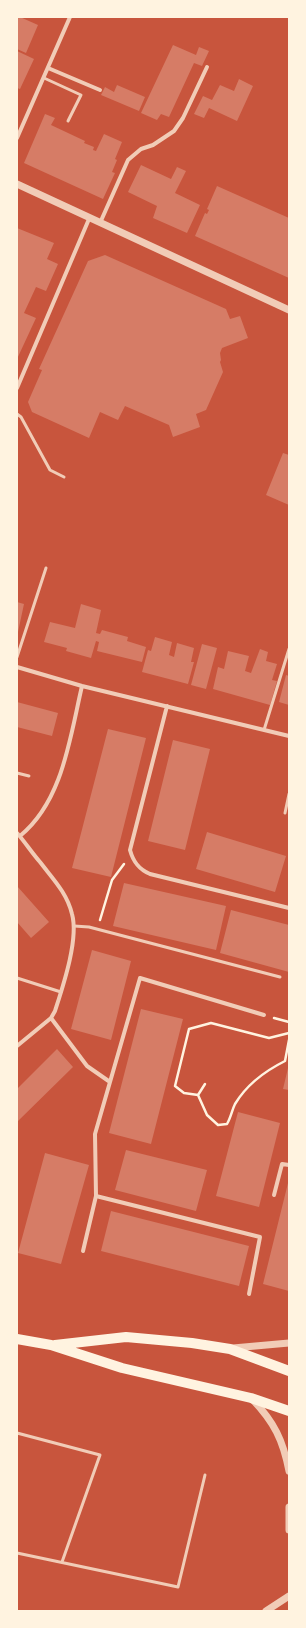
<!DOCTYPE html>
<style>
body{margin:0}
#map{position:relative;width:306px;height:1628px;overflow:hidden;background:#c8553d;font-family:"Sofia Sans Condensed",sans-serif}
canvas{display:block}
.frame{position:absolute;inset:0;border:18px solid #fff3e0;pointer-events:none}
</style>
<div id="map">
<canvas width="306" height="1628"></canvas>
<div class="frame"></div>
</div>
<script>
const ctx = document.querySelector('canvas').getContext('2d');
ctx.lineJoin = 'round';
function fillPath(path, color) { ctx.fillStyle = color; ctx.fill(path, 'evenodd'); }
function strokePath(path, color, width, dash) { ctx.strokeStyle = color; ctx.lineWidth = width; ctx.lineCap = dash ? 'butt' : 'round'; ctx.setLineDash(dash || []); ctx.stroke(path); }
fillPath(new Path2D(`
 M 17,17 L 20,17 L 38,25 L 26,53 L 17,49 Z
 M 173,45 L 196,55 L 199,47 L 209,51 L 202,66 L 194,63 L 169,117 L 161,114 L 157,120 L 141,113 Z
 M 17,51 L 34,59 L 20,89 L 17,88 Z
 M 239,79 L 253,86 L 237,121 L 209,108 L 204,118 L 194,114 L 203,96 L 212,100 L 220,85 L 234,91 Z
 M 117,85 L 145,97 L 139,111 L 101,95 L 105,87 L 114,92 Z
 M 45,114 L 55,118 L 51,125 L 85,141 L 84,143 L 94,147 L 93,150 L 96,151 L 104,134 L 122,142 L 115,159 L 117,160 L 112,172 L 115,173 L 103,199 L 24,163 Z
 M 141,165 L 171,179 L 177,167 L 186,171 L 175,193 L 200,205 L 187,233 L 153,218 L 157,206 L 128,192 Z
 M 217,186 L 289,218 L 289,278 L 195,236 L 205,213 L 207,214 L 209,210 L 207,209 Z
 M 17,228 L 54,243 L 47,259 L 58,264 L 46,291 L 36,287 L 24,313 L 36,318 L 17,359 Z
 M 105,255 L 226,309 L 230,319 L 240,316 L 248,338 L 222,348 L 220,353 L 221,360 L 220,362 L 223,372 L 206,410 L 196,414 L 200,427 L 173,437 L 169,425 L 125,406 L 118,420 L 100,412 L 89,438 L 32,412 L 28,402 L 42,370 L 39,369 L 88,261 Z
 M 283,453 L 289,455 L 289,505 L 266,495 Z
 M 17,602 L 24,604 L 18,632 L 17,632 Z
 M 81,604 L 101,610 L 96,633 L 100,634 L 102,630 L 128,637 L 127,641 L 146,647 L 142,662 L 97,651 L 99,642 L 96,641 L 91,658 L 66,651 L 67,648 L 44,642 L 50,622 L 75,628 Z
 M 155,637 L 172,642 L 169,655 L 174,657 L 177,643 L 194,648 L 191,662 L 194,662 L 188,684 L 142,672 L 148,650 L 151,651 Z
 M 202,644 L 217,648 L 206,689 L 191,685 Z
 M 260,649 L 268,652 L 266,661 L 277,664 L 272,680 L 277,681 L 270,705 L 213,689 L 218,667 L 224,669 L 228,651 L 249,656 L 245,671 L 251,673 Z
 M 286,675 L 289,676 L 289,705 L 279,702 Z
 M 17,702 L 58,713 L 52,736 L 17,727 Z
 M 108,729 L 146,738 L 111,877 L 72,868 Z
 M 173,740 L 210,749 L 185,850 L 148,841 Z
 M 207,832 L 286,856 L 275,892 L 196,869 Z
 M 124,883 L 226,906 L 216,950 L 113,926 Z
 M 17,886 L 49,922 L 31,938 L 17,922 Z
 M 231,910 L 289,925 L 289,972 L 220,953 Z
 M 92,950 L 131,961 L 111,1040 L 71,1029 Z
 M 141,1009 L 183,1019 L 151,1144 L 109,1133 Z
 M 57,1049 L 73,1067 L 17,1122 L 17,1089 Z
 M 288,1068 L 289,1068 L 289,1090 L 283,1089 Z
 M 238,1112 L 280,1123 L 259,1207 L 216,1196 Z
 M 126,1150 L 207,1170 L 196,1211 L 115,1190 Z
 M 45,1153 L 89,1165 L 61,1264 L 18,1253 Z
 M 288,1183 L 289,1183 L 289,1291 L 263,1284 Z
 M 111,1211 L 249,1246 L 239,1286 L 101,1251 Z`), '#d67c66');
strokePath(new Path2D(`
 M 100,920 L 112,880 L 124,864
 M 274,1018 L 289,1022
 M 205,1084 L 198,1095 L 207,1115 L 218,1125 L 227,1124 C 231,1117 232,1110 235,1104 C 247,1084 265,1071 285,1061 L 289,1040
 M 198,1095 L 184,1093 L 175,1086 L 189,1029 L 211,1023 L 269,1038 L 289,1033`), '#fff3e0', 2.5);
strokePath(new Path2D(`
 M 44,78 L 81,95 L 68,121
 M 17,414 L 21,417 L 50,470 L 64,477
 M 17,657 L 46,568
 M 264,730 L 289,649
 M 17,773 L 29,776
 M 285,813 L 289,794
 M 74,926 L 89,927 L 280,977
 M 17,978 L 61,992
 M 17,1433 L 100,1455 L 62,1562
 M 17,1553 L 178,1587 L 205,1475`), '#f1ccb7', 3);
strokePath(new Path2D(`
 M 48,68 L 100,90
 M 17,138 L 70,17
 M 100,223 L 128,160 L 141,149 L 153,145 L 174,131 L 183,118 L 207,67
 M 17,388 L 89,219
 M 17,667 L 82,686 L 289,736
 M 167,706 L 130,850 C 133,861 138,869 150,874 L 289,908
 M 17,833 C 25,842 32,853 40,862 C 53,879 67,893 72,914 C 79,939 63,986 55,1011 L 51,1018 L 17,1046
 M 20,836 C 63,801 70,737 82,686
 M 51,1018 L 87,1066 L 110,1082
 M 274,1195 L 282,1164 L 289,1165
 M 96,1196 L 260,1237 L 249,1294
 M 83,1251 L 96,1196 L 95,1134 L 140,978 L 264,1015`), '#f1ccb7', 4);
strokePath(new Path2D(`
 M 17,184 L 289,310
 M 233,1348 L 289,1343
 M 253,1400 C 274,1422 283,1440 289,1471
 M 289,1507 L 289,1530
 M 266,1611 L 289,1596`), '#f1ccb7', 7);
strokePath(new Path2D(`
 M 17,1339 L 51,1345 L 122,1368 L 251,1398 L 289,1411
 M 55,1345 L 126,1337 L 192,1343 L 230,1349 L 289,1371`), '#fff3e0', 10);
</script>
